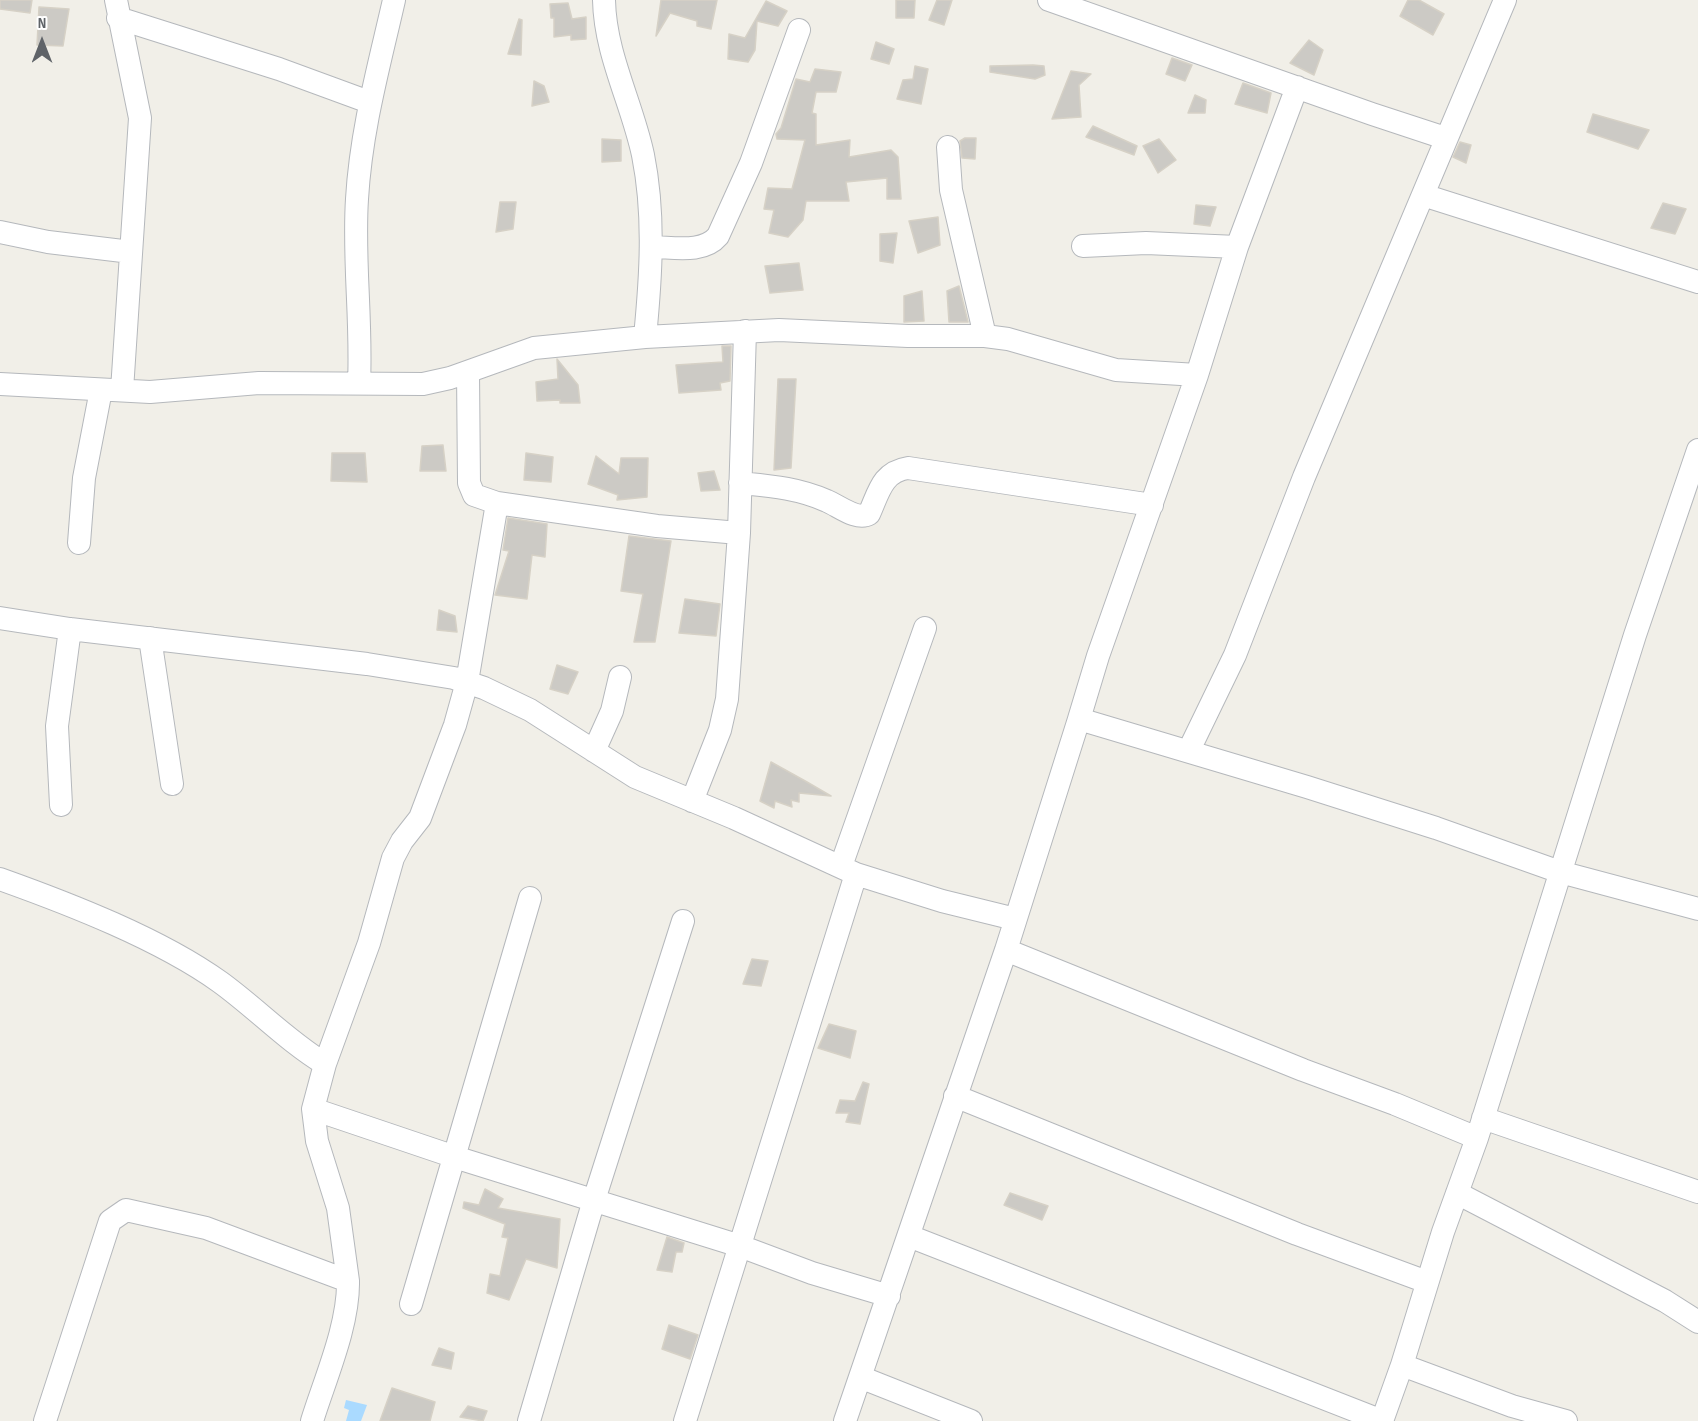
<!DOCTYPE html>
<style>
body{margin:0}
#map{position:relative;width:1698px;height:1421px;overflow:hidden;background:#f1efe8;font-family:"Sofia Sans Condensed",sans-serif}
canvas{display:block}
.north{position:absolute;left:12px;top:12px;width:60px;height:60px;-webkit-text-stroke:4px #fff;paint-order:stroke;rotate:0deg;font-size:16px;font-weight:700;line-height:24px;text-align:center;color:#5f6368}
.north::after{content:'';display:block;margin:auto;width:21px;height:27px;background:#5f6368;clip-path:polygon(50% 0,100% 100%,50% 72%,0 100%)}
</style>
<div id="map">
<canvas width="1698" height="1421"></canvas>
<div class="north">N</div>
</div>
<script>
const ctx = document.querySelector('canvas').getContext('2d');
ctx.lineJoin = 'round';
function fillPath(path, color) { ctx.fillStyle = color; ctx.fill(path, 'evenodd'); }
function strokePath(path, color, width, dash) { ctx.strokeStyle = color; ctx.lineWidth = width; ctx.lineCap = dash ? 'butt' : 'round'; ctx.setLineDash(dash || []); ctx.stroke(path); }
fillPath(new Path2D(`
 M 346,1400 L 367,1405 L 361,1421 L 346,1421 L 349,1410 L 344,1408 Z`), '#aadaff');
const building = new Path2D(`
 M 0,0 L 32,0 L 30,13 L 0,9 Z
 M 661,0 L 717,0 L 711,29 L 697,26 L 697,21 L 670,13 L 656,36 Z
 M 896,0 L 915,0 L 914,18 L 896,18 Z
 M 937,0 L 952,0 L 944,25 L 929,20 Z
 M 1408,0 L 1419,0 L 1444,14 L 1433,35 L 1400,16 Z
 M 766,1 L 787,11 L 778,26 L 757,21 L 755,50 L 748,62 L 728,59 L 729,34 L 745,38 Z
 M 568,3 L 572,19 L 586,17 L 586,39 L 571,40 L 571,35 L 554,37 L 554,18 L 551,18 L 550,4 Z
 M 39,7 L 69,9 L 63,46 L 37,45 Z
 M 519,19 L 522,20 L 521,55 L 508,54 Z
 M 1309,40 L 1323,50 L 1314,75 L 1290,63 Z
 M 876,42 L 894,49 L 889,64 L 871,59 Z
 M 1172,58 L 1192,65 L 1185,81 L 1166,74 Z
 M 1033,65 L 1044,66 L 1045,75 L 1035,79 L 990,72 L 990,66 Z
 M 915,66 L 928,69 L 921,104 L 897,99 L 903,80 L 913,79 Z
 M 815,69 L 841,72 L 836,92 L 816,92 L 812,113 L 816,114 L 816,145 L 850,140 L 849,157 L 891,150 L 898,157 L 901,199 L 887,199 L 887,178 L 846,182 L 849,201 L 806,201 L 803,220 L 788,237 L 769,233 L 774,210 L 764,209 L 768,188 L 792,189 L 805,140 L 777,139 L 776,134 L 781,128 L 796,79 L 810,82 Z
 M 1071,71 L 1091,74 L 1079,85 L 1081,117 L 1052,119 Z
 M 534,81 L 544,86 L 549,102 L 532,106 Z
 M 1243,83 L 1271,93 L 1267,113 L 1235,104 Z
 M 1195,95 L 1206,100 L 1205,113 L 1188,113 Z
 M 1593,114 L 1649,130 L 1638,149 L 1587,132 Z
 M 1093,126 L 1137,146 L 1134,155 L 1086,137 Z
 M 965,138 L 976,138 L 975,159 L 962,158 L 960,141 Z
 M 602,139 L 621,140 L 621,161 L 602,162 Z
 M 1159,139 L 1176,160 L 1158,173 L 1143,146 Z
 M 1460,142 L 1471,145 L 1466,163 L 1453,157 Z
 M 500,202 L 516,202 L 513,229 L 496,232 Z
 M 1663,203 L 1686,209 L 1675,234 L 1651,228 Z
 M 1196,205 L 1216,207 L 1210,226 L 1194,224 Z
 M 938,217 L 940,245 L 918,253 L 909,221 Z
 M 897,233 L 893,263 L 880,261 L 880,234 Z
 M 799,263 L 803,290 L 770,293 L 765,266 Z
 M 959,286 L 968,322 L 949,322 L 947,291 Z
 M 922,291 L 924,321 L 904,322 L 904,296 Z
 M 722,346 L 731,346 L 730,381 L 720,383 L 721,390 L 679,393 L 676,365 L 723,362 Z
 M 557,359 L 578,385 L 580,403 L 560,403 L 560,400 L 537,401 L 536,382 L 558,379 Z
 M 778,379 L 796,379 L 791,468 L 774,470 Z
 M 443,445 L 446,471 L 420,471 L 422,446 Z
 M 332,453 L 365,453 L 367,482 L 331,481 Z
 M 526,453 L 553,457 L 551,482 L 524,480 Z
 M 596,456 L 619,474 L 621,458 L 648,458 L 647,497 L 617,500 L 618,495 L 588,484 Z
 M 714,471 L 720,490 L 701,491 L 698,473 Z
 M 508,518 L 547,524 L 545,557 L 532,555 L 527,599 L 495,595 L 509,551 L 503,550 Z
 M 629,536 L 671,541 L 655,642 L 634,642 L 643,594 L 621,591 Z
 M 685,599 L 720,604 L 716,636 L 679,633 Z
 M 439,610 L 455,616 L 457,632 L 437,630 Z
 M 557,665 L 578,672 L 568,694 L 550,689 Z
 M 771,762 L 807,782 L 831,796 L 799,793 L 799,802 L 791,800 L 792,807 L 775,801 L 774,808 L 760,801 Z
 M 752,959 L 768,961 L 761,986 L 743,984 Z
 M 829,1024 L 856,1031 L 850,1058 L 818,1048 Z
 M 863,1082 L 869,1084 L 860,1124 L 846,1122 L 849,1113 L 836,1113 L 840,1100 L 855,1101 Z
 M 485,1189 L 503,1199 L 498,1208 L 560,1219 L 557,1268 L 526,1259 L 509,1300 L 487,1293 L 490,1274 L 500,1276 L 508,1238 L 502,1237 L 505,1224 L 463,1208 L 464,1202 L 479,1205 Z
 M 1010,1193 L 1048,1206 L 1042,1220 L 1004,1205 Z
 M 667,1237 L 684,1243 L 682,1252 L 676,1252 L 672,1272 L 657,1270 Z
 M 669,1325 L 698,1335 L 690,1359 L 662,1349 Z
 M 439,1348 L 454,1353 L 451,1369 L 432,1365 Z
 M 392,1388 L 435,1402 L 430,1421 L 380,1421 Z
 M 468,1406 L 487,1411 L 483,1421 L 460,1417 Z`);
fillPath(building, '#cccac5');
strokePath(building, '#d6d1c6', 1.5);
const minor = new Path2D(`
 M 116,0 L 140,118 L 122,390
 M 604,0 C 605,54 632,103 643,155 C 655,215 651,276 645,337
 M 1049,0 L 1372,114 L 1445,138
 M 118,18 L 279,69 L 369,102
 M 948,147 L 951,190 L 985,336
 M 1423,195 L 1698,282
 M 0,232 L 48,242 L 131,252
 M 1083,246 L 1146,243 L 1237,247
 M 651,247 C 673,247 703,254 718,236 L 751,163 L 799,30
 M 468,372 L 469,483 L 474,495 L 497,503 L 657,526 L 739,533
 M 359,383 C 362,321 353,260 357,199 C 361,130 379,66 394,0
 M 0,384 L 150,392 L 259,383 L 423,384 L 450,378 L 534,348 L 645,337 L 779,330 L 908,336 L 985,336 L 1008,339 L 1116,370 L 1197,375
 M 740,483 C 770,486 798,488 827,501 C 839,506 857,521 869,514 C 879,492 882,472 908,468 L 1152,505
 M 79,543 L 84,478 L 101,390
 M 0,618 L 70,629 L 367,664 L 454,678 L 484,688 L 530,710 L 635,777 L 734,818 L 856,874 L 942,901 L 1015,919
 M 150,638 L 172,784
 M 1079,719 L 1098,656 L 1197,375 L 1237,247 L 1297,87
 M 1189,750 L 1235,655 L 1304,477 L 1505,0
 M 594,751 L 612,711 L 620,677
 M 692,801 L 720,730 L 727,699 L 739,533 L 745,331
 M 61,805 L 57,726 L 70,629
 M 841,866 L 925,628
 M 0,879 C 70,904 160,939 220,982 C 256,1008 287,1041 325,1064
 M 1006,950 L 1303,1070 L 1395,1104 L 1477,1138
 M 955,1096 L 1297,1234 L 1427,1282
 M 313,1109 L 461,1159 L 740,1246 L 812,1273 L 889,1296
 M 1483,1118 L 1698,1192
 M 1457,1193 L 1665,1301 L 1698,1322
 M 909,1236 L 1382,1421
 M 348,1281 L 338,1208 L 317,1141 L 313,1109 L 325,1064 L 369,943 L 393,858 L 402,841 L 420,818 L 455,725 L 467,682 L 497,503
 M 411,1304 L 530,898
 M 1402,1365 L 1512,1406 L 1566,1421
 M 860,1377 L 971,1421
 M 45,1421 L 110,1221 L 126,1210 L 206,1228 L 348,1281 C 349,1325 325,1379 312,1421
 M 529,1421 L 594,1200 L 683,921
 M 685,1421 L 856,874
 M 845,1421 L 1006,950 L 1079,719 L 1307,787 L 1436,828 L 1560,872 L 1698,909
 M 1382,1421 L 1402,1365 L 1443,1232 L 1477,1138 L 1635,635 L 1698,450`);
strokePath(minor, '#b5b8bc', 24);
strokePath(minor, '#fff', 22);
</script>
